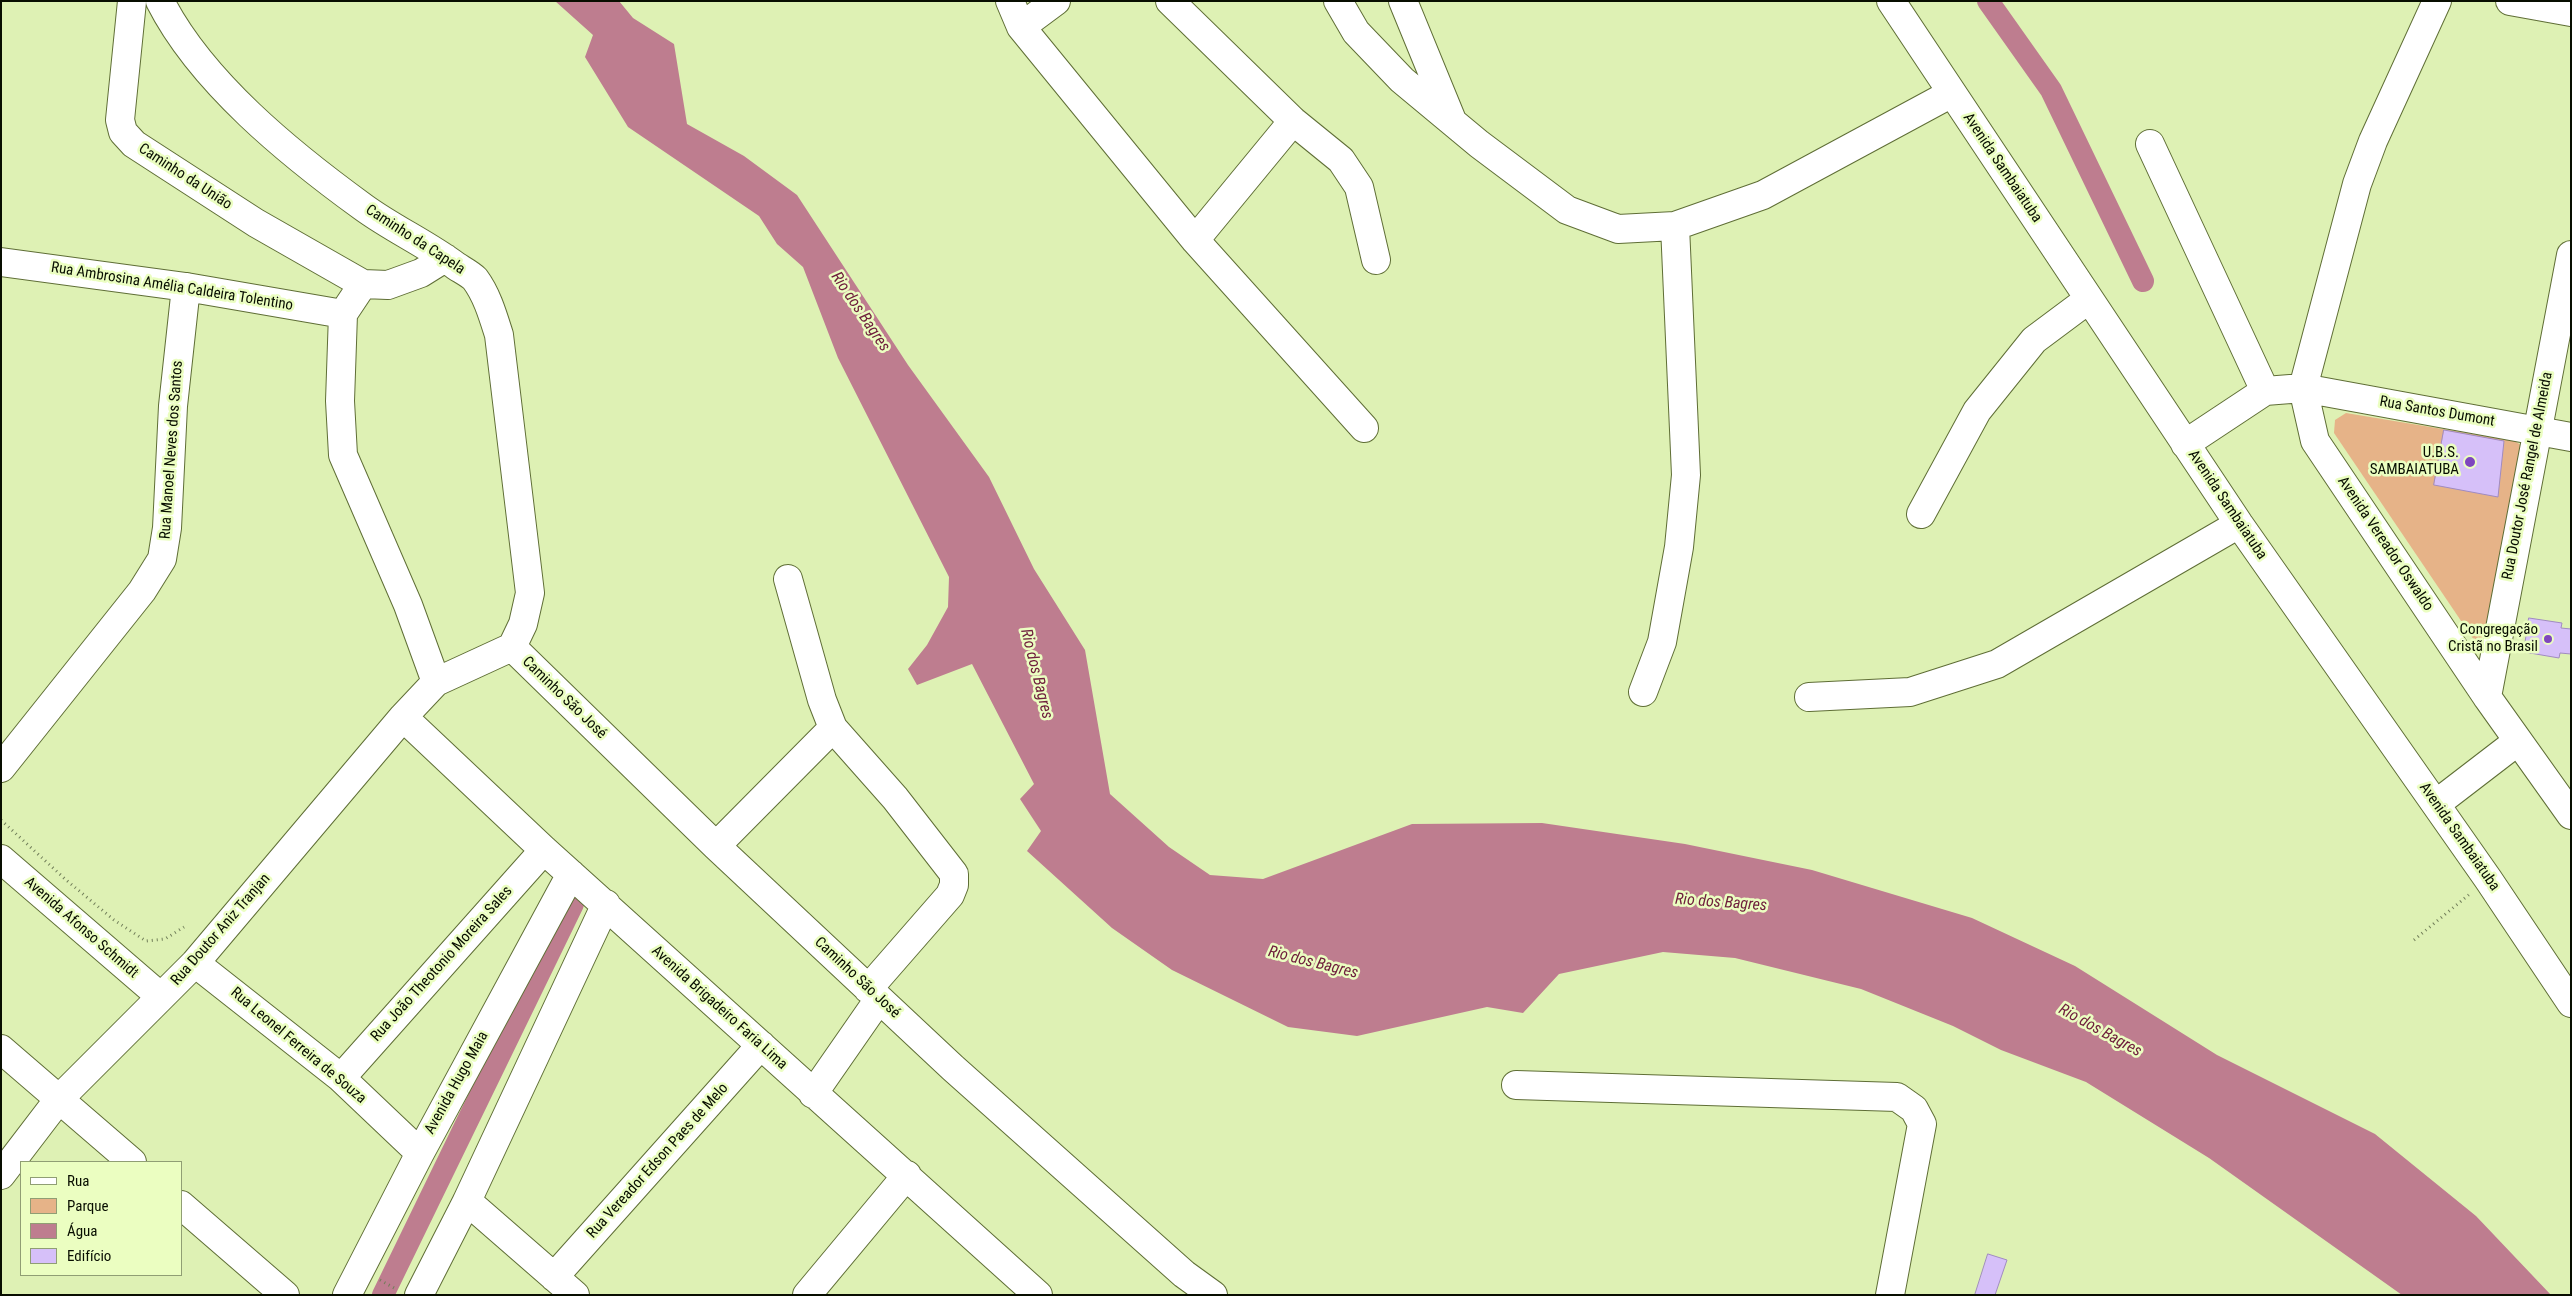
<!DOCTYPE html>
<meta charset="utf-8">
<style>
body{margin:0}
#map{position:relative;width:2572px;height:1296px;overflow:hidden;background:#def1b4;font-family:"Roboto Condensed",sans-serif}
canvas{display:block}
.frame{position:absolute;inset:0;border:2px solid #080e00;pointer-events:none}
.legend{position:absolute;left:20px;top:1161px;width:162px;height:115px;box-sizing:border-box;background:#ebfec1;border:1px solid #909e74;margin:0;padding:6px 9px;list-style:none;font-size:15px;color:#080e00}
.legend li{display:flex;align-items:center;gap:10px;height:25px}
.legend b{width:25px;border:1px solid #909e74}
</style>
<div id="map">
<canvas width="2572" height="1296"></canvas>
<div class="frame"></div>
<ul class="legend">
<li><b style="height:6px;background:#fff"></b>Rua</li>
<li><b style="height:14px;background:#e6b388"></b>Parque</li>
<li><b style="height:14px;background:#be7d8f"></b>Água</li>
<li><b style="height:14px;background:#d6c0f9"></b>Edifício</li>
</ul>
</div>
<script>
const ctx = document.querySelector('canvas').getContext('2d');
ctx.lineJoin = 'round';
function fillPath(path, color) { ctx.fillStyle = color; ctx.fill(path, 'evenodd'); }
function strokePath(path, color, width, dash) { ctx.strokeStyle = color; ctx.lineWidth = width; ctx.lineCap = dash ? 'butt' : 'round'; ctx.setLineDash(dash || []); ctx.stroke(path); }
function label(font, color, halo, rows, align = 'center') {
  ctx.font = font + ' "Roboto Condensed",sans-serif'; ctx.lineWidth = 5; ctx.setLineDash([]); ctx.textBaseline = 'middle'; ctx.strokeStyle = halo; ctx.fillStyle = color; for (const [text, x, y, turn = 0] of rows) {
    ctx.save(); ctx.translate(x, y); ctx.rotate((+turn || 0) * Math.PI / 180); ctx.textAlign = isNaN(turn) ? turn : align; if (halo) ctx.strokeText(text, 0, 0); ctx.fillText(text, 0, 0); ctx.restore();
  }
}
fillPath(new Path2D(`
 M 2346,413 L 2515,441 L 2522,446 L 2487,643 L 2476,643 L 2334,433 L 2335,420 Z`), '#e6b388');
fillPath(new Path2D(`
 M 555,1 L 619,1 L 633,18 L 674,44 L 687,124 L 744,156 L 797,195 L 908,365 L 989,477 L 1034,569 L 1085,650 L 1110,794 L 1169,847 L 1210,875 L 1263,879 L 1412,824 L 1542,823 L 1685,844 L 1812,870 L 1972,918 L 2075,966 L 2217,1055 L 2375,1134 L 2476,1216 L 2551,1295 L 2402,1295 L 2209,1158 L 2086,1082 L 2001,1050 L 1953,1026 L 1861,989 L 1735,958 L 1663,952 L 1559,974 L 1523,1013 L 1487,1007 L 1357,1036 L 1288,1027 L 1172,970 L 1112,928 L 1027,851 L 1041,831 L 1020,799 L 1034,784 L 972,664 L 917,685 L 908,669 L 927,645 L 948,607 L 949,577 L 838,358 L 803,267 L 777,244 L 759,216 L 628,127 L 585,57 L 593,35 Z`), '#be7d8f');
strokePath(new Path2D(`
 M 1988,1 L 2051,90 L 2143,281
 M 383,1295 L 573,904`), '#be7d8f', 22);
const building = new Path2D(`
 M 2444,430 L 2504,441 L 2498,497 L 2434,485 Z
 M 2529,618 L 2562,623 L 2561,628 L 2571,629 L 2571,654 L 2560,653 L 2559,658 L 2524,652 Z
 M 1988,1254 L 2007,1260 L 1995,1295 L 1975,1295 Z`);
fillPath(building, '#d6c0f9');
strokePath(building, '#a08bc1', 1);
const minor = new Path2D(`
 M 132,1 L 120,120 L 123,132 L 134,144 L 256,223 L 363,284 L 388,285 L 421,273 L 445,258
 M 1010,1 L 1021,27 L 1195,240 L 1364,428
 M 1170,1 L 1293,121 L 1341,160 L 1359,187 L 1376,260
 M 1338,1 L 1356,32 L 1402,80 L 1479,144 L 1567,210 L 1618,229 L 1675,226 L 1763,195 L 1952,93
 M 1403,1 L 1451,118
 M 1891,1 L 2239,524 L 2488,879 L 2571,1003
 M 2437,1 L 2373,141 L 2357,184 L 2303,388 L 2315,441 L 2487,697 L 2571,815
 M 2510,1 L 2571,12
 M 1021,27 L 1056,1
 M 2150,144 L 2265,391
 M 1195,240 L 1293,121
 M 1,262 L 186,287 L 343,314
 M 363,284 L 343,314 L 340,401 L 343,455 L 408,605 L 436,682
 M 2185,444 L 2265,391 L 2303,388 L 2571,437
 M 1921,514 L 1977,411 L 2034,340 L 2089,299
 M 788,579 L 822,700 L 833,728 L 895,798 L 954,874 L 954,885 L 950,895 L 868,989
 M 512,647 L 716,846 L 953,1068 L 1184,1274 L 1213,1295
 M 1643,692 L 1662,642 L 1679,547 L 1686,475 L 1675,226
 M 1809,697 L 1910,692 L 1997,664 L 2239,524
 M 2487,697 L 2571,255
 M 403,717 L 544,850 L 1038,1295
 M 1,768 L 142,591 L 162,559 L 167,528 L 173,406 L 186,287
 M 2436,804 L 2518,741
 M 716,846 L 833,728
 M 1,859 L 161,997
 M 195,963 L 341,1078 L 420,1153
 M 1,1049 L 132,1162
 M 341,1078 L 544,850
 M 1516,1085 L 1897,1097 L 1914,1109 L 1922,1124 L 1890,1295
 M 813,1094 L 879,999
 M 1,1175 L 59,1099 L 195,963 L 403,717 L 436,682 L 512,647 L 523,624 L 530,593 L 499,335 C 493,316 487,295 475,279 C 470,274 462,270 456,266 C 427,244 393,229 363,207 C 290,154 201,82 160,1
 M 467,1201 L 575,1295
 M 181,1205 L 285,1295
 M 554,1277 L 761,1045
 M 347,1295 L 420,1153 L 571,874
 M 419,1295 L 467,1201 L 606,904
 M 807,1295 L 907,1175`);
strokePath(minor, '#5f6e36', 30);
strokePath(new Path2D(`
 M 1,820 L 65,879 L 114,920 L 146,941 L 165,939 L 184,927
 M 2414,940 L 2471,893
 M 380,1280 L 396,1289`), '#717e59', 3, [1, 4]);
strokePath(minor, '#fff', 28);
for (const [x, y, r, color] of [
 [2470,462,6,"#7e46bd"],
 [2548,639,5,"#7e46bd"]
]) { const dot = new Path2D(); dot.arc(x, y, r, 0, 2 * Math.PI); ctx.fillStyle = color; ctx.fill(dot); strokePath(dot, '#ebfec1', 2); }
label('15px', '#080e00', '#ebfec1', [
 ["Avenida Sambaiatuba",2002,168,56],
 ["Caminho da União",185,177,33],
 ["Caminho da Capela",415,240,33],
 ["Rua Ambrosina Amélia Caldeira Tolentino",172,287,9],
 ["Rua Santos Dumont",2437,412,10],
 ["Rua Manoel Neves dos Santos",172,450,-86],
 ["Rua Doutor José Rangel de Almeida",2528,476,-79],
 ["Avenida Sambaiatuba",2227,505,56],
 ["Avenida Vereador Oswaldo",2385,544,56],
 ["Caminho São José",564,698,44],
 ["Avenida Sambaiatuba",2459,837,55],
 ["Avenida Afonso Schmidt",81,928,41],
 ["Rua Doutor Aniz Tranjan",221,930,-49],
 ["Rua João Theotonio Moreira Sales",442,964,-48],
 ["Caminho São José",857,978,43],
 ["Avenida Brigadeiro Faria Lima",719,1008,42],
 ["Rua Leonel Ferreira de Souza",298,1046,40],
 ["Avenida Hugo Maia",457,1083,-61],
 ["Rua Vereador Edson Paes de Melo",658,1161,-48]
]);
label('15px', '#080e00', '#ebfec1', [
 ["U.B.S.",2459,453],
 ["SAMBAIATUBA",2459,470],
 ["Congregação",2538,630],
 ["Cristã no Brasil",2538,647]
], 'right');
label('italic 16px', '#6f203d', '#ebfec1', [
 ["Rio dos Bagres",860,312,56],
 ["Rio dos Bagres",1036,674,76],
 ["Rio dos Bagres",1721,903,4],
 ["Rio dos Bagres",1313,963,14],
 ["Rio dos Bagres",2100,1031,29]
]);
</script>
